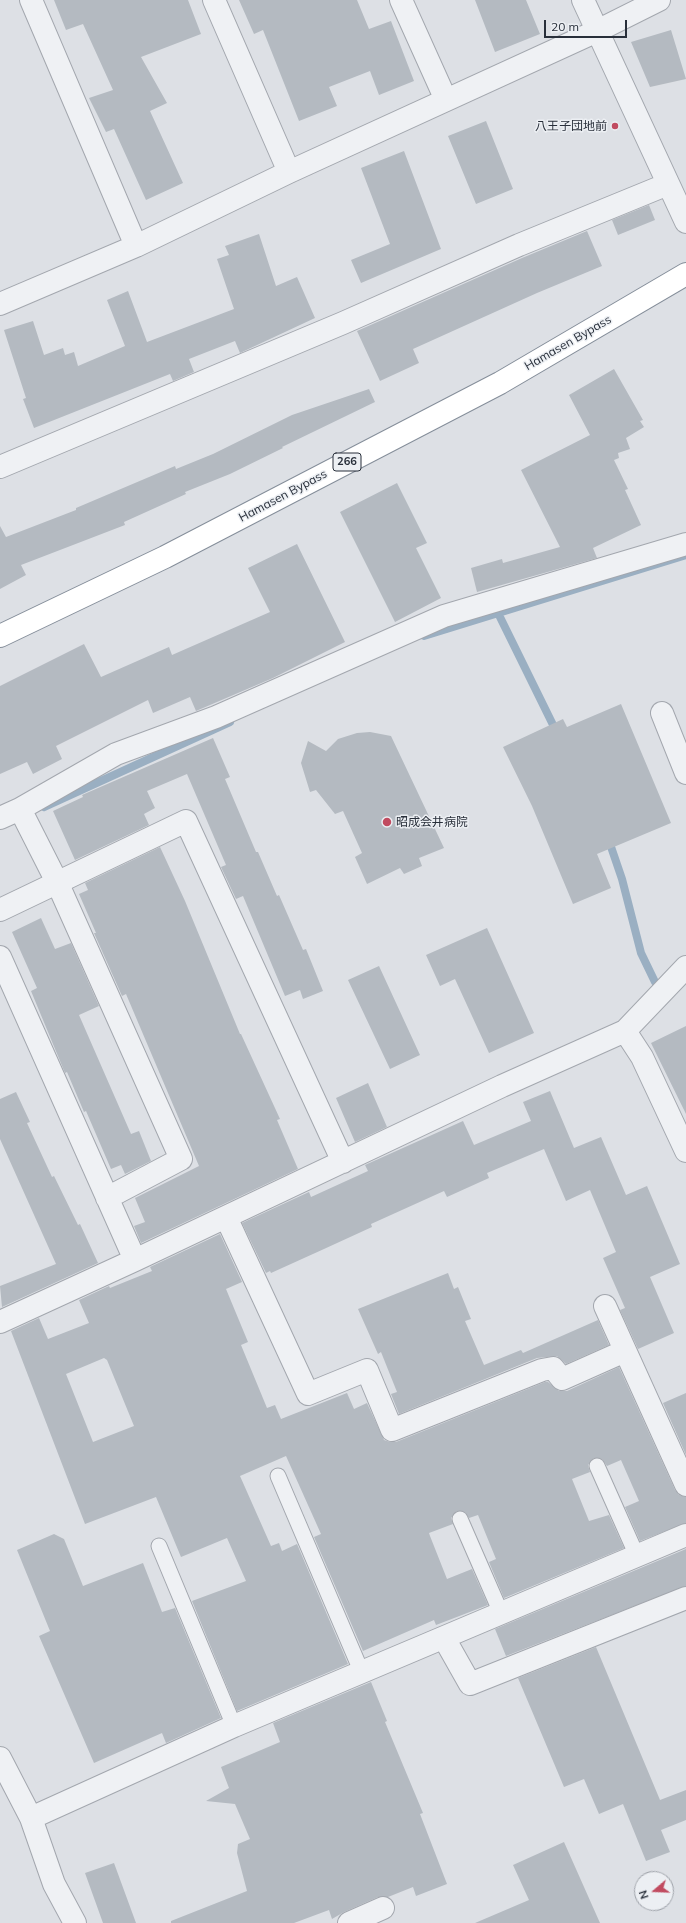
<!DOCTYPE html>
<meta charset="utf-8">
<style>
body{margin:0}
#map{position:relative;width:686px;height:1923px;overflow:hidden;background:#dde0e5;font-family:Mulish,sans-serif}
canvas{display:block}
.north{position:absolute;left:634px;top:1871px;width:40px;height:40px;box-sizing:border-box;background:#eceff3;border:1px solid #9ea2a9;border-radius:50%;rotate:251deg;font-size:11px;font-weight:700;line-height:16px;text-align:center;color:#282f3a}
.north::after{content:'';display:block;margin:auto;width:14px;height:18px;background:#c14b60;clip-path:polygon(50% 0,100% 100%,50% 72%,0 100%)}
.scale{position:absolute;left:544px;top:20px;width:83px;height:18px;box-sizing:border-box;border:2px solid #282f3a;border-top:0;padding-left:5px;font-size:12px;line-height:14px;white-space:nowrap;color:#282f3a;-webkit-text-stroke:3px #eceff3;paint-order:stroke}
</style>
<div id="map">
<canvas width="686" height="1923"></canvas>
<div class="north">N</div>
<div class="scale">20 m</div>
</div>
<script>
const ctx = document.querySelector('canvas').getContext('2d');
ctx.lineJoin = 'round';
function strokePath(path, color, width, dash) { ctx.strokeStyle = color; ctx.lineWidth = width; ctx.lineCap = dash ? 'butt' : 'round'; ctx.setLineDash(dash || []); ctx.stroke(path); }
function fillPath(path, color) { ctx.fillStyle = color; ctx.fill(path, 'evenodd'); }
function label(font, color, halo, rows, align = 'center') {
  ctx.font = font + ' Mulish,"Noto Sans JP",sans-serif'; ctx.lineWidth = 3; ctx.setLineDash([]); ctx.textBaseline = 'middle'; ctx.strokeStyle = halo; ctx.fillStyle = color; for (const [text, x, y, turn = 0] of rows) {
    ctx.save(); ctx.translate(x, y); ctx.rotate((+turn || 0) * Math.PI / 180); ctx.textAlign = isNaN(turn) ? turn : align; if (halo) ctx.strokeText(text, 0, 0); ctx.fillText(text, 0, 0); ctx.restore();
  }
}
strokePath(new Path2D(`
 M 498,613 L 557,733
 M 424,636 L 686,555
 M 44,807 L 230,722
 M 608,838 L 622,879 L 641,953 L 655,982`), '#9aafc2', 8);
fillPath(new Path2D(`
 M 54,0 L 188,0 L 201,34 L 141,57 L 167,103 L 150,111 L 183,183 L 146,200 L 114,129 L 106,132 L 89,98 L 113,90 L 83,24 L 66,30 Z
 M 239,0 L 357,0 L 369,29 L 391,21 L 414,81 L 379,95 L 370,71 L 329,87 L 337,106 L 299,121 L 263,30 L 254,34 Z
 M 475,0 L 526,0 L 540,34 L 495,52 Z
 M 671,30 L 686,79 L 650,87 L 631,42 Z
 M 486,121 L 513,189 L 476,204 L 448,136 Z
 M 404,151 L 441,249 L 361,283 L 351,260 L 390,244 L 361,168 Z
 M 649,205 L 655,220 L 618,235 L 612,220 Z
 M 587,231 L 602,266 L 537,293 L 413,349 L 419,363 L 380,381 L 357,331 L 522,258 Z
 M 259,234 L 276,286 L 297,277 L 315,318 L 240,353 L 235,341 L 189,359 L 194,372 L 173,381 L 170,374 L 34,428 L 23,399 L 26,398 L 4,330 L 33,321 L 44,355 L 63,348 L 65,355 L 74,352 L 78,366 L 125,346 L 107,300 L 128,291 L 147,342 L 234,309 L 217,259 L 229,255 L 225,246 Z
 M 614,369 L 643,420 L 640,421 L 644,427 L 626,438 L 630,449 L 618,453 L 619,458 L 614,460 L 628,489 L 625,490 L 641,525 L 593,548 L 597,558 L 477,592 L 471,568 L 502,559 L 503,563 L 560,547 L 521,470 L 590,435 L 569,395 Z
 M 369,389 L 375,402 L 282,447 L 283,448 L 230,474 L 185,492 L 186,494 L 124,522 L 125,525 L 21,565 L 26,575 L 0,589 L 0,526 L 6,537 L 76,510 L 76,508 L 175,466 L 176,469 L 213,454 L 292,415 Z
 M 397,483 L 427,543 L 416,548 L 441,598 L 395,622 L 340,512 Z
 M 297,544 L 345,642 L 273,678 L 196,711 L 190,697 L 153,713 L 148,700 L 56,746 L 62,759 L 33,774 L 27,762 L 0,774 L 0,686 L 84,644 L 101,677 L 169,647 L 172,655 L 270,612 L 248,568 Z
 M 621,704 L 671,823 L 597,854 L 611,888 L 573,904 L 532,806 L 503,747 L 563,719 L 567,727 Z
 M 370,732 L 391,736 L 444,848 L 419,858 L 422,866 L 404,874 L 400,868 L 367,884 L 355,857 L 362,853 L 343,811 L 335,814 L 316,790 L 310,792 L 301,763 L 308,741 L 326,751 L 338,739 L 357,733 Z
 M 213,738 L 230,777 L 225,779 L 256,852 L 258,852 L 277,896 L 279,895 L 303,950 L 306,949 L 323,991 L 303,999 L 300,990 L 285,996 L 243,896 L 236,899 L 221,867 L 226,865 L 187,774 L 147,791 L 155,808 L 144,814 L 149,825 L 75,860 L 53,811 L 83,797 L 82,795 Z
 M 160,847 L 185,901 L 240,1034 L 241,1034 L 280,1119 L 277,1120 L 298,1169 L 141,1243 L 134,1226 L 145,1222 L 135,1198 L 199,1166 L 126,994 L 122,996 L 94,933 L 96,933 L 79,894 L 88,890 L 85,883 Z
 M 41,918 L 55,949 L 71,943 L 99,1006 L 79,1015 L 131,1134 L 139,1131 L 151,1161 L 125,1174 L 121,1165 L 111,1169 L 86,1111 L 84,1112 L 67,1072 L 65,1073 L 31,991 L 37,988 L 12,932 Z
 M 487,928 L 534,1033 L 489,1053 L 455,979 L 440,986 L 426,955 Z
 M 379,966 L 420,1055 L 390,1069 L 348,980 Z
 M 686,1026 L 686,1114 L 651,1043 Z
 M 368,1083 L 387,1127 L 355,1142 L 336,1098 Z
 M 550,1091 L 574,1148 L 601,1137 L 626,1195 L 647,1186 L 680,1264 L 650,1277 L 674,1333 L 638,1349 L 620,1310 L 625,1308 L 603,1258 L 616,1252 L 590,1190 L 566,1201 L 544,1149 L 487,1173 L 489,1178 L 447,1197 L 444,1191 L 371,1224 L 372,1227 L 324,1249 L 271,1273 L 270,1271 L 266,1273 L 242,1223 L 309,1192 L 311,1197 L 368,1171 L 365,1165 L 463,1121 L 474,1145 L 531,1121 L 523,1102 Z
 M 16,1092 L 30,1122 L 27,1123 L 52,1177 L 54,1176 L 78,1225 L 80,1224 L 98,1263 L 2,1307 L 0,1286 L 56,1264 L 0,1139 L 0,1099 Z
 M 220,1234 L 242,1282 L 226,1289 L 248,1342 L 241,1345 L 267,1408 L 275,1405 L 281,1419 L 347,1393 L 354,1409 L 367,1403 L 384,1440 L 390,1442 L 396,1442 L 545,1382 L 548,1382 L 559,1391 L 567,1391 L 619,1367 L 675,1490 L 679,1495 L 686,1497 L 686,1523 L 640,1541 L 625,1507 L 639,1501 L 621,1460 L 607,1466 L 602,1459 L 594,1458 L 588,1465 L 590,1472 L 572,1479 L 589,1521 L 609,1515 L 624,1548 L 504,1598 L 489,1562 L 496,1559 L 478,1515 L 469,1518 L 465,1512 L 457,1511 L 451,1518 L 453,1524 L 429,1533 L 430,1536 L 447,1579 L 472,1569 L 488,1605 L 436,1625 L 434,1620 L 363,1651 L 314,1537 L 321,1534 L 286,1456 L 240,1476 L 271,1546 L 279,1543 L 282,1551 L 297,1544 L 348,1664 L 237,1711 L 192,1601 L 246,1581 L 227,1538 L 181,1557 L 156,1497 L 85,1524 L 11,1331 L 39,1318 L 48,1339 L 89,1323 L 79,1300 L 109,1286 L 110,1288 L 152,1271 L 150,1267 ZM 104,1358 L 107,1360 L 134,1426 L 93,1442 L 66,1374 Z
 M 448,1273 L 454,1289 L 458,1287 L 471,1319 L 465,1321 L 484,1365 L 521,1350 L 523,1353 L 598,1320 L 609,1345 L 566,1364 L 557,1356 L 537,1358 L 399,1414 L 391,1394 L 397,1392 L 381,1352 L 378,1354 L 358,1309 Z
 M 686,1393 L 686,1455 L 663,1403 Z
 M 54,1534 L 64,1539 L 83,1586 L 143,1563 L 162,1612 L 175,1608 L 221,1718 L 166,1743 L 162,1733 L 94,1763 L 39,1636 L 50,1631 L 17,1550 Z
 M 686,1549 L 686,1586 L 506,1656 L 495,1629 Z
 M 596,1647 L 660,1800 L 686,1790 L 686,1820 L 661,1830 L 670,1852 L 646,1861 L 623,1804 L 599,1814 L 584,1779 L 564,1787 L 518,1678 Z
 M 371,1682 L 387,1721 L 385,1722 L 423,1813 L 420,1814 L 447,1884 L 416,1896 L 413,1887 L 388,1897 L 378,1897 L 344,1912 L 332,1919 L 329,1910 L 294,1923 L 171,1923 L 171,1921 L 247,1891 L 237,1853 L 238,1844 L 250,1839 L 235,1804 L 206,1801 L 229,1788 L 221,1767 L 280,1742 L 273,1723 Z
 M 564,1842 L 600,1923 L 475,1923 L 529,1900 L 513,1865 Z
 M 114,1863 L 136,1923 L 103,1923 L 85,1873 Z`), '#b4bac1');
const lane = new Path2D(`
 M 597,1466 L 637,1556
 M 278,1476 L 362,1673
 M 460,1519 L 501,1613
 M 159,1546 L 234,1726`);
const street = new Path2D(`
 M 31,0 L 136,246
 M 214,0 L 289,172
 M 401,0 L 446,100
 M 583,0 L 686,222
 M 0,304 L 136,246 L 289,172 L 597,31 L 659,0
 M 0,467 L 343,323 L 519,245 L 668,184
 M 662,713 L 686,773
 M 20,809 L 57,882 L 181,1159 L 107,1198
 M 0,818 L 20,809 L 116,754 L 216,717 L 444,616 L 686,544
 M 0,910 L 186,821 L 343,1162
 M 0,957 L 135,1260
 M 625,1031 L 642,1057 L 686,1151
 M 226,1217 L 308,1394 L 367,1370 L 392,1430 L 542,1370 L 553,1368 L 562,1379 L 625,1351
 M 605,1306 L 686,1485
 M 0,1322 L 135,1260 L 502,1086 L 625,1031 L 686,967
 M 444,1638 L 470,1684 L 686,1598
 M 0,1758 L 31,1818 L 54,1884 L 75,1923
 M 31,1818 L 234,1726 L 686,1535
 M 349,1923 L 383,1908`);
const highway = new Path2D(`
 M 0,636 L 165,557 L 500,383 L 686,274`);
strokePath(lane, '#a3a7ae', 17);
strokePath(street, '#a3a7ae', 24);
strokePath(highway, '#858e9a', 24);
strokePath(lane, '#eff1f4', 15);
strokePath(street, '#eff1f4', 22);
strokePath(highway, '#fff', 22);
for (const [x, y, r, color] of [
 [615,126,4,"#c14b60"],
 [387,822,5,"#c14b60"]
]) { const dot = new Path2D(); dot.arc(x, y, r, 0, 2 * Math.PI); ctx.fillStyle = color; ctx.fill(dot); strokePath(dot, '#eceff3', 1.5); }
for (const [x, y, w] of [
 [347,462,28]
]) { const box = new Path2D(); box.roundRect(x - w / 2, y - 9, w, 18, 3); ctx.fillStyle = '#eceff3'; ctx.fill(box); strokePath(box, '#282f3a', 1); }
label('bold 11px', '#282f3a', null, [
 ["266",347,462]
]);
label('12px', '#282f3a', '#eceff3', [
 ["八王子団地前",607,126],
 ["昭成会井病院",396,822,"left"]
], 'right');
label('12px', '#282f3a', '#eceff3', [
 ["Hamasen Bypass",568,343,-30],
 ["Hamasen Bypass",283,496,-28]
]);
</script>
